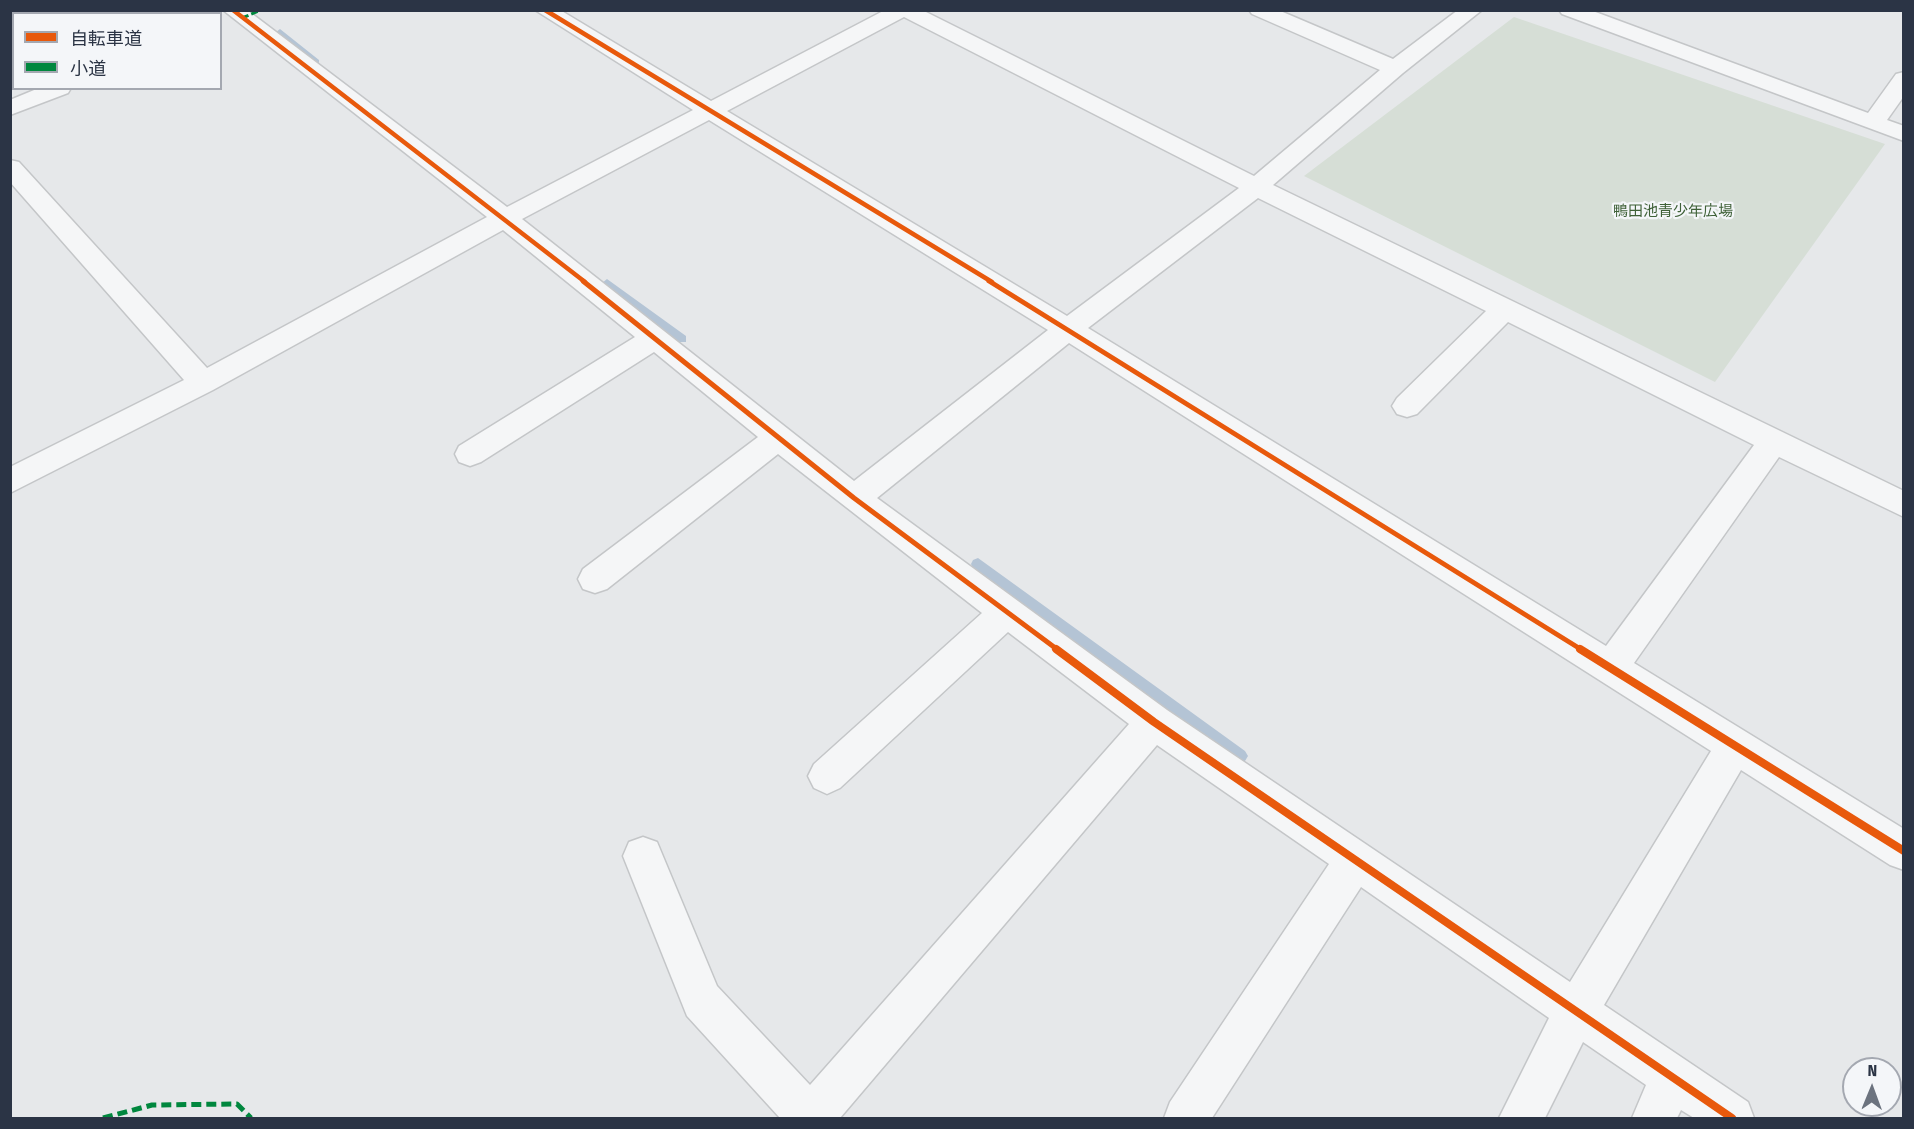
<!DOCTYPE html>
<meta charset="utf-8">
<style>
body{margin:0}
#map{position:relative;width:1914px;height:1129px;overflow:hidden;background:#e6e8ea;font-family:"Fira Sans Condensed","Noto Sans JP",sans-serif}
canvas{display:block}
.frame{position:absolute;inset:0;border:12px solid #2b3445;pointer-events:none}
.legend{position:absolute;left:12px;top:12px;width:210px;height:78px;box-sizing:border-box;background:#f4f6f9;border:2px solid #a4a8b1;margin:0;padding:8px 10px;list-style:none;font-size:18px;color:#2b3445}
.legend li{display:flex;align-items:center;gap:12px;height:30px}
.legend b{width:30px;border:2px solid #a4a8b1}
.north{position:absolute;left:1842px;top:1057px;width:60px;height:60px;box-sizing:border-box;background:#f4f6f9;border:2px solid #a4a8b1;border-radius:50%;rotate:1deg;font-size:16px;font-weight:700;line-height:24px;text-align:center;color:#2b3445}
.north::after{content:'';display:block;margin:auto;width:21px;height:27px;background:#6c737f;clip-path:polygon(50% 0,100% 100%,50% 72%,0 100%)}
</style>
<div id="map">
<canvas width="1914" height="1129"></canvas>
<div class="frame"></div>
<ul class="legend">
<li><b style="height:8px;background:#e8590c"></b>自転車道</li>
<li><b style="height:8px;background:#00873e"></b>小道</li>
</ul>
<div class="north">N</div>
</div>
<script>
const ctx = document.querySelector('canvas').getContext('2d');
ctx.lineJoin = 'round';
function fillPath(path, color) { ctx.fillStyle = color; ctx.fill(path, 'evenodd'); }
function strokePath(path, color, width, dash) { ctx.strokeStyle = color; ctx.lineWidth = width; ctx.lineCap = dash ? 'butt' : 'round'; ctx.setLineDash(dash || []); ctx.stroke(path); }
function label(font, color, halo, rows, align = 'center') {
  ctx.font = font + ' "Fira Sans Condensed","Noto Sans JP",sans-serif'; ctx.lineWidth = 4.5; ctx.setLineDash([]); ctx.textBaseline = 'middle'; ctx.strokeStyle = halo; ctx.fillStyle = color; for (const [text, x, y, turn = 0] of rows) {
    ctx.save(); ctx.translate(x, y); ctx.rotate((+turn || 0) * Math.PI / 180); ctx.textAlign = isNaN(turn) ? turn : align; if (halo) ctx.strokeText(text, 0, 0); ctx.fillText(text, 0, 0); ctx.restore();
  }
}
fillPath(new Path2D(`
 M 1514,17 L 1885,144 L 1715,382 L 1304,176 Z`), '#d6ded6');
fillPath(new Path2D(`
 M 280,29 L 319,60 L 319,64 L 313,64 L 277,34 L 276,32 Z
 M 607,279 L 686,336 L 686,342 L 678,342 L 603,286 L 602,283 Z
 M 978,558 L 1245,751 L 1248,756 L 1245,761 L 1240,763 L 1235,761 L 973,568 L 971,564 L 973,560 Z`), '#b4c4d5');
const street = new Path2D(`
 M 223,10 L 247,10 L 507,207 L 693,110 L 535,10 L 560,10 L 711,101 L 885,10 L 922,10 L 1254,176 L 1380,70 L 1252,14 L 1249,10 L 1278,10 L 1393,59 L 1458,10 L 1482,10 L 1403,73 L 1273,185 L 1904,491 L 1904,517 L 1779,457 L 1634,663 L 1904,829 L 1904,870 L 1890,865 L 1741,770 L 1604,1005 L 1748,1102 L 1754,1118 L 1694,1118 L 1681,1110 L 1677,1118 L 1632,1118 L 1646,1085 L 1583,1042 L 1545,1118 L 1499,1118 L 1549,1018 L 1361,887 L 1212,1118 L 1164,1118 L 1170,1102 L 1329,864 L 1157,745 L 840,1118 L 780,1118 L 687,1016 L 623,856 L 629,842 L 643,837 L 657,842 L 717,986 L 810,1085 L 1129,724 L 1008,632 L 840,788 L 827,794 L 814,788 L 808,776 L 814,764 L 982,613 L 778,454 L 607,589 L 595,593 L 583,589 L 578,579 L 583,569 L 758,437 L 654,352 L 481,462 L 470,466 L 459,462 L 455,454 L 459,446 L 635,337 L 503,230 L 213,390 L 10,493 L 10,467 L 184,380 L 10,182 L 10,160 L 19,162 L 207,368 L 487,217 ZM 904,17 L 1239,188 L 1067,316 L 727,111 ZM 709,120 L 1048,330 L 854,481 L 522,219 ZM 1258,198 L 1486,311 L 1397,398 L 1392,406 L 1397,414 L 1407,417 L 1417,414 L 1508,322 L 1754,445 L 1606,646 L 1088,328 ZM 1069,343 L 1711,751 L 1570,982 L 1167,710 L 877,498 Z
 M 1559,10 L 1590,10 L 1868,113 L 1896,74 L 1904,72 L 1904,96 L 1887,120 L 1904,126 L 1904,141 L 1562,14 Z
 M 39,88 L 71,88 L 68,93 L 10,115 L 10,100 Z`);
strokePath(street, '#c4c6c8', 3);
fillPath(street, '#f5f6f7');
strokePath(new Path2D(`
 M 242,18 L 261,10`), '#00873e', 3, [7, 3]);
strokePath(new Path2D(`
 M 103,1118 L 152,1105 L 237,1104 L 251,1118`), '#00873e', 5, [10, 5]);
strokePath(new Path2D(`
 M 233,10 L 585,282
 M 545,10 L 992,282`), '#e8590c', 4.5);
strokePath(new Path2D(`
 M 583,281 L 854,498 L 1058,650
 M 989,281 L 1582,650`), '#e8590c', 5);
strokePath(new Path2D(`
 M 1056,649 L 1154,722 L 1732,1118
 M 1580,649 L 1904,851`), '#e8590c', 8);
label('15px', '#3f6138', '#f4f6f9', [
 ["鴨田池青少年広場",1673,212]
]);
</script>
